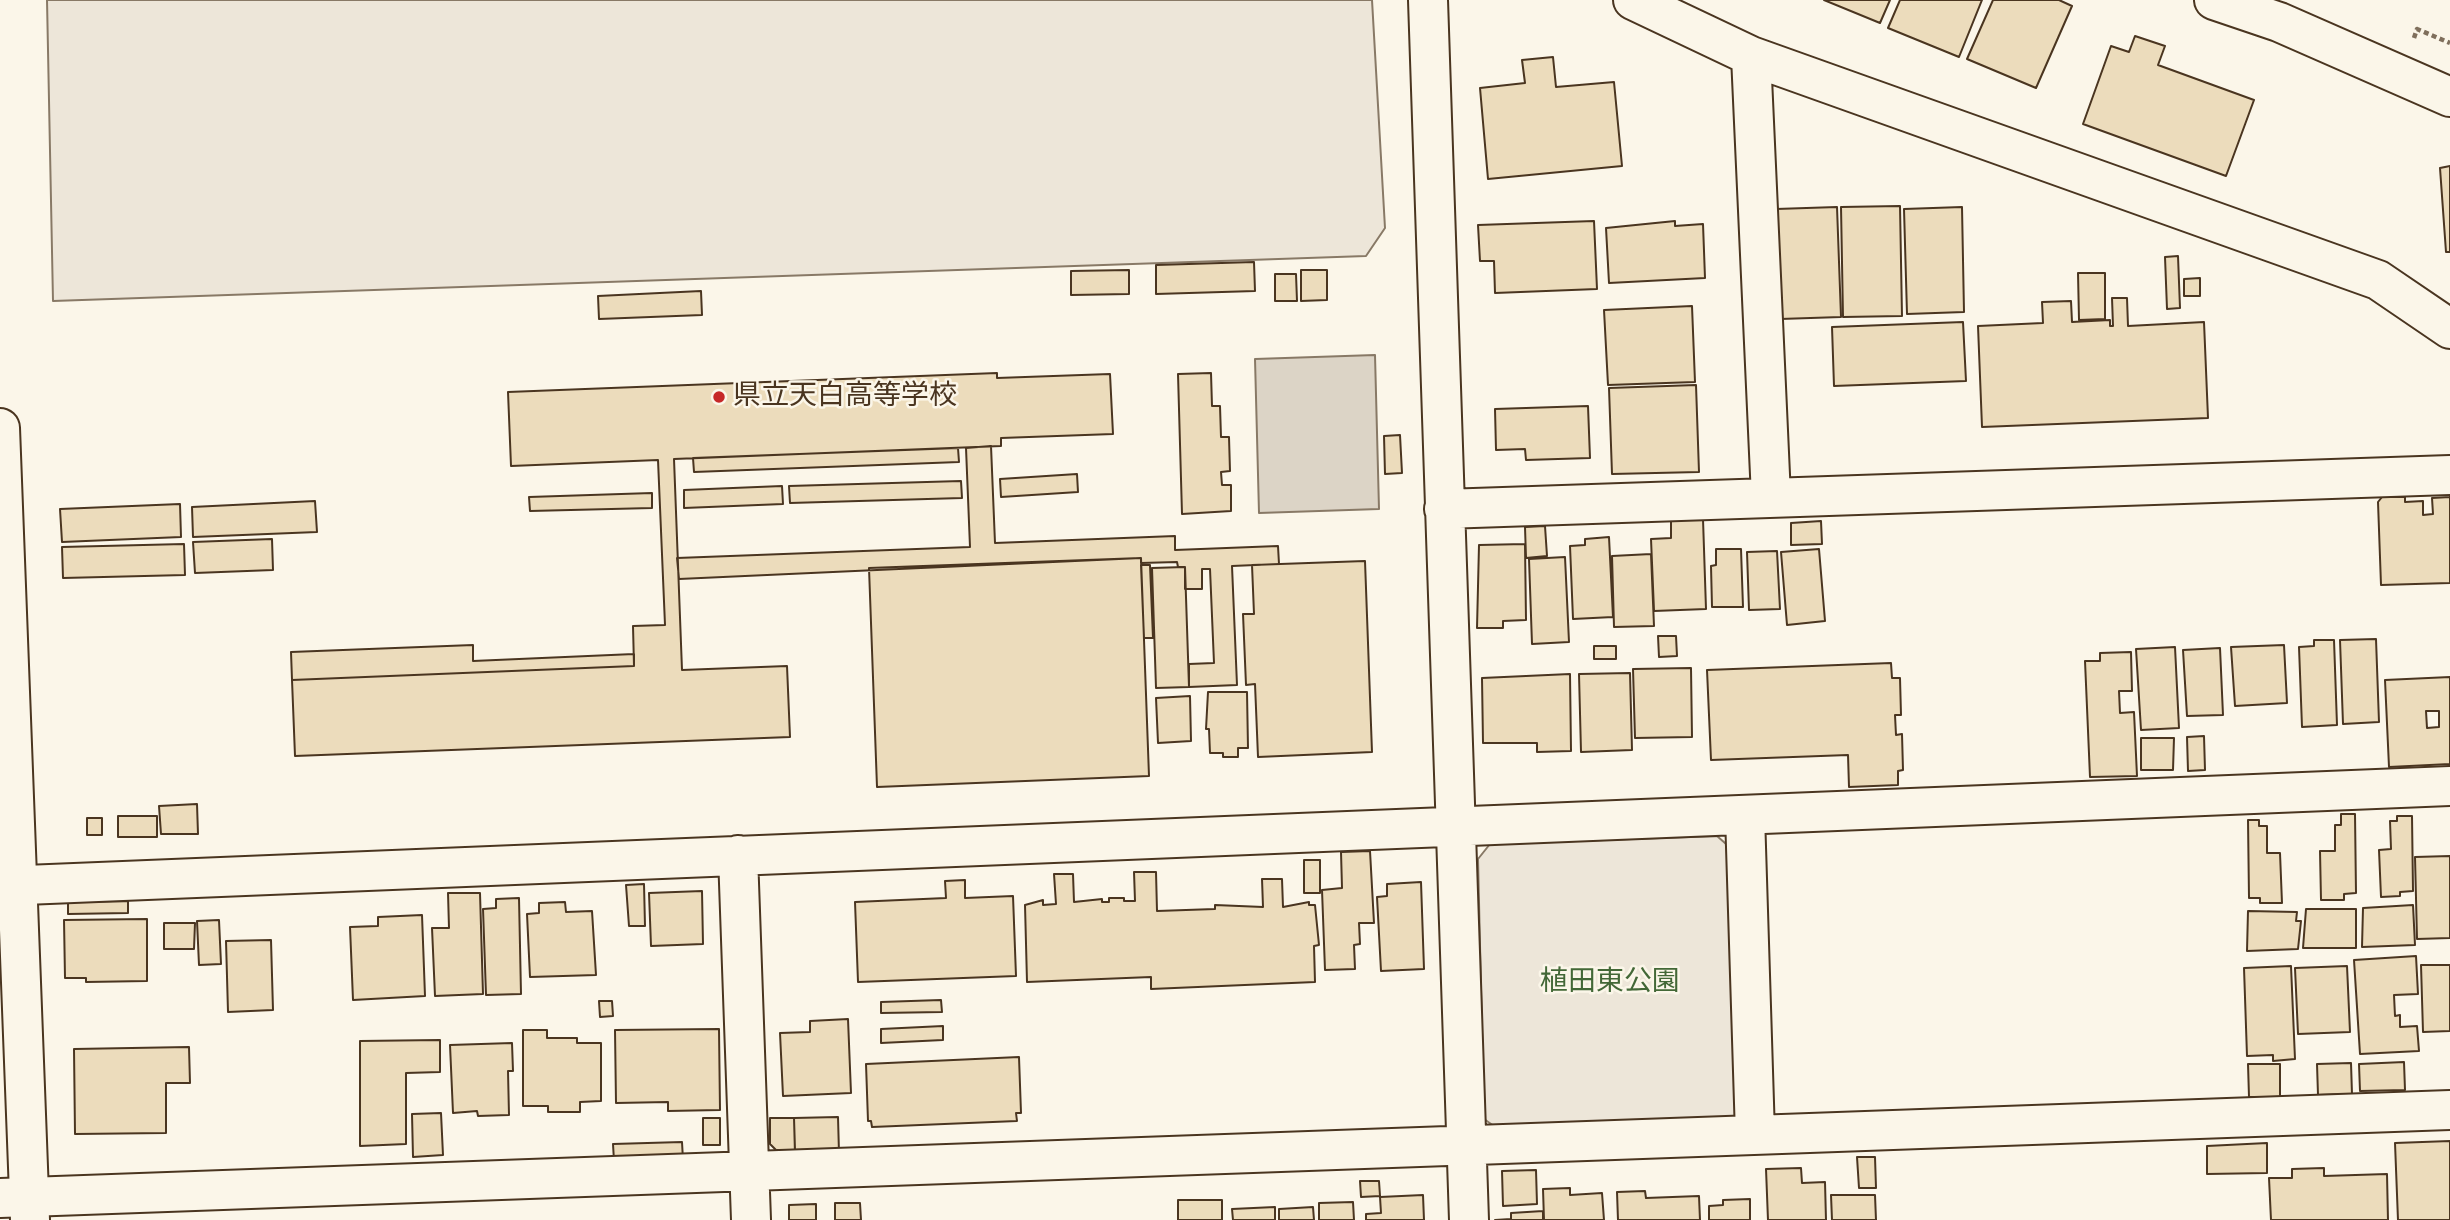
<!DOCTYPE html>
<meta charset="utf-8">
<style>
body{margin:0}
canvas{display:block;background:#fbf6e9}
</style>
<canvas width="2450" height="1220"></canvas>
<script>
const ctx = document.querySelector('canvas').getContext('2d');
ctx.lineJoin = 'round';
function fillPath(path, color) { ctx.fillStyle = color; ctx.fill(path, 'evenodd'); }
function strokePath(path, color, width, dash) { ctx.strokeStyle = color; ctx.lineWidth = width; ctx.lineCap = dash ? 'butt' : 'round'; ctx.setLineDash(dash || []); ctx.stroke(path); }
function label(font, color, halo, rows, align = 'center') {
  ctx.font = font + ' Jost,"Noto Sans JP",sans-serif'; ctx.lineWidth = 5; ctx.setLineDash([]); ctx.textBaseline = 'middle'; ctx.strokeStyle = halo; ctx.fillStyle = color; for (const [text, x, y, turn = 0] of rows) {
    ctx.save(); ctx.translate(x, y); ctx.rotate((+turn || 0) * Math.PI / 180); ctx.textAlign = isNaN(turn) ? turn : align; if (halo) ctx.strokeText(text, 0, 0); ctx.fillText(text, 0, 0); ctx.restore();
  }
}
const green = new Path2D(`
 M 47,0 L 1372,0 L 1385,228 L 1366,256 L 53,301 Z
 M 1717,836 L 1734,851 L 1742,1108 L 1726,1125 L 1501,1131 L 1484,1119 L 1478,859 L 1490,844 Z`);
fillPath(green, '#ede6d9');
strokePath(green, '#887966', 2);
const water = new Path2D(`
 M 1375,355 L 1379,509 L 1259,513 L 1255,359 Z`);
fillPath(water, '#dcd4c6');
strokePath(water, '#887966', 2);
const building = new Path2D(`
 M 1824,0 L 1890,0 L 1880,23 Z
 M 1900,0 L 1982,0 L 1959,57 L 1888,28 Z
 M 1993,0 L 2059,0 L 2072,6 L 2036,88 L 1967,59 Z
 M 2135,36 L 2165,46 L 2158,65 L 2254,100 L 2226,176 L 2083,124 L 2111,46 L 2129,52 Z
 M 1553,57 L 1556,87 L 1614,82 L 1622,166 L 1488,179 L 1480,88 L 1525,83 L 1522,60 Z
 M 2450,166 L 2450,252 L 2446,252 L 2440,168 Z
 M 1900,206 L 1902,316 L 1843,317 L 1841,207 Z
 M 1837,207 L 1841,317 L 1780,319 L 1776,209 Z
 M 1962,207 L 1964,312 L 1907,314 L 1904,209 Z
 M 1594,221 L 1597,289 L 1495,293 L 1494,261 L 1480,261 L 1478,225 Z
 M 1675,221 L 1675,226 L 1703,224 L 1705,278 L 1609,283 L 1606,228 Z
 M 2178,256 L 2180,308 L 2167,309 L 2165,257 Z
 M 1254,262 L 1255,291 L 1156,294 L 1156,265 Z
 M 1129,270 L 1129,294 L 1071,295 L 1071,271 Z
 M 1301,270 L 1327,270 L 1327,300 L 1301,301 Z
 M 2078,273 L 2105,273 L 2105,319 L 2079,320 Z
 M 1275,274 L 1296,274 L 1297,301 L 1275,301 Z
 M 2200,278 L 2200,296 L 2184,296 L 2184,279 Z
 M 701,291 L 702,315 L 599,319 L 598,296 Z
 M 2112,298 L 2127,298 L 2128,326 L 2204,322 L 2208,418 L 1982,427 L 1978,326 L 2043,323 L 2042,302 L 2071,301 L 2072,322 L 2110,320 L 2110,326 L 2113,326 Z
 M 1692,306 L 1695,382 L 1608,385 L 1604,310 Z
 M 1963,322 L 1966,381 L 1834,386 L 1832,327 Z
 M 997,373 L 997,378 L 1110,374 L 1113,434 L 1001,438 L 1001,446 L 674,459 L 682,670 L 787,666 L 790,737 L 295,756 L 292,680 L 634,666 L 633,626 L 665,625 L 658,460 L 511,466 L 508,392 Z
 M 1211,373 L 1212,406 L 1220,406 L 1221,437 L 1229,437 L 1230,471 L 1221,472 L 1222,485 L 1231,485 L 1231,511 L 1182,514 L 1178,374 Z
 M 1696,385 L 1699,472 L 1612,474 L 1609,388 Z
 M 1588,406 L 1590,458 L 1526,460 L 1525,449 L 1496,450 L 1495,409 Z
 M 1400,435 L 1402,473 L 1385,474 L 1384,436 Z
 M 991,446 L 995,543 L 1175,536 L 1175,550 L 1278,546 L 1279,564 L 1232,566 L 1237,685 L 1189,687 L 1189,664 L 1214,663 L 1210,569 L 1202,569 L 1202,589 L 1185,589 L 1185,567 L 1178,567 L 1177,562 L 1141,563 L 1141,558 L 679,579 L 677,558 L 970,547 L 966,448 Z
 M 958,448 L 959,462 L 694,472 L 693,458 Z
 M 1077,474 L 1078,492 L 1001,497 L 1000,479 Z
 M 961,481 L 962,498 L 790,503 L 789,486 Z
 M 782,486 L 783,504 L 684,508 L 684,490 Z
 M 652,493 L 652,508 L 530,511 L 529,497 Z
 M 2450,495 L 2450,583 L 2381,585 L 2378,502 L 2382,497 L 2405,497 L 2405,502 L 2423,501 L 2423,515 L 2433,514 L 2432,498 L 2450,497 Z
 M 315,501 L 317,532 L 193,537 L 192,507 Z
 M 180,504 L 181,537 L 62,542 L 60,509 Z
 M 1703,519 L 1706,609 L 1654,611 L 1651,539 L 1671,538 L 1671,520 Z
 M 1821,521 L 1822,544 L 1791,545 L 1791,523 Z
 M 1545,526 L 1547,556 L 1526,558 L 1525,527 Z
 M 1609,537 L 1613,617 L 1573,619 L 1570,546 L 1585,545 L 1585,539 Z
 M 272,539 L 273,570 L 195,573 L 193,542 Z
 M 184,544 L 185,575 L 63,578 L 62,547 Z
 M 1525,544 L 1526,620 L 1503,621 L 1503,628 L 1477,628 L 1479,545 Z
 M 1716,549 L 1741,549 L 1743,607 L 1712,607 L 1711,566 L 1716,565 Z
 M 1819,549 L 1825,621 L 1787,625 L 1781,552 Z
 M 1777,551 L 1780,609 L 1749,610 L 1747,552 Z
 M 1651,554 L 1654,626 L 1614,627 L 1612,556 Z
 M 1565,557 L 1569,642 L 1532,644 L 1529,559 Z
 M 1141,558 L 1149,776 L 877,787 L 869,568 Z
 M 1365,561 L 1372,752 L 1258,757 L 1255,684 L 1246,685 L 1243,614 L 1254,614 L 1252,565 Z
 M 1141,565 L 1150,565 L 1153,638 L 1144,638 Z
 M 1185,567 L 1189,687 L 1156,688 L 1152,568 Z
 M 1658,636 L 1676,636 L 1677,656 L 1659,657 Z
 M 2376,639 L 2379,722 L 2343,724 L 2340,640 Z
 M 2314,640 L 2334,640 L 2337,725 L 2302,727 L 2299,647 L 2314,646 Z
 M 473,645 L 473,661 L 634,654 L 634,666 L 292,680 L 291,652 Z
 M 2284,645 L 2287,703 L 2235,706 L 2231,647 Z
 M 1594,646 L 1616,646 L 1616,659 L 1594,659 Z
 M 2175,647 L 2179,728 L 2141,730 L 2136,649 Z
 M 2220,648 L 2223,715 L 2187,716 L 2183,650 Z
 M 2131,652 L 2132,691 L 2119,691 L 2120,713 L 2134,712 L 2137,776 L 2090,777 L 2085,661 L 2100,661 L 2100,653 Z
 M 1891,663 L 1892,678 L 1900,678 L 1901,715 L 1895,715 L 1896,735 L 1902,734 L 1903,770 L 1898,771 L 1898,785 L 1849,787 L 1848,755 L 1711,760 L 1707,670 Z
 M 1691,668 L 1692,737 L 1635,738 L 1633,669 Z
 M 1630,673 L 1632,750 L 1581,752 L 1579,674 Z
 M 1570,674 L 1571,751 L 1537,752 L 1537,743 L 1483,743 L 1482,678 Z
 M 2450,677 L 2450,764 L 2389,767 L 2385,680 ZM 2426,711 L 2439,711 L 2439,727 L 2427,728 Z
 M 1208,692 L 1247,692 L 1248,748 L 1238,748 L 1238,757 L 1223,757 L 1223,753 L 1210,753 L 1209,729 L 1206,729 Z
 M 1190,696 L 1191,741 L 1158,743 L 1156,698 Z
 M 2204,736 L 2205,770 L 2188,771 L 2187,737 Z
 M 2141,738 L 2174,738 L 2173,770 L 2141,770 Z
 M 197,804 L 198,834 L 161,834 L 159,806 Z
 M 2341,814 L 2355,814 L 2356,893 L 2344,894 L 2344,900 L 2321,900 L 2320,851 L 2335,851 L 2335,825 L 2341,825 Z
 M 118,816 L 157,816 L 157,837 L 118,837 Z
 M 2397,816 L 2412,816 L 2413,891 L 2400,892 L 2400,896 L 2381,897 L 2379,850 L 2391,849 L 2390,821 L 2397,821 Z
 M 87,818 L 102,818 L 102,835 L 87,835 Z
 M 2248,820 L 2259,820 L 2259,826 L 2267,826 L 2267,853 L 2280,853 L 2282,903 L 2260,903 L 2260,898 L 2249,898 Z
 M 1370,851 L 1374,923 L 1359,923 L 1360,944 L 1354,945 L 1355,969 L 1325,970 L 1322,890 L 1342,888 L 1341,852 Z
 M 2450,856 L 2450,938 L 2417,939 L 2415,857 Z
 M 1304,860 L 1320,860 L 1320,893 L 1304,893 Z
 M 1134,872 L 1156,872 L 1157,911 L 1215,909 L 1215,905 L 1263,907 L 1262,879 L 1282,879 L 1283,907 L 1309,902 L 1309,905 L 1315,905 L 1319,945 L 1314,946 L 1315,982 L 1151,989 L 1151,977 L 1027,982 L 1025,905 L 1043,900 L 1043,905 L 1056,904 L 1054,874 L 1073,874 L 1074,902 L 1102,899 L 1102,902 L 1109,902 L 1109,898 L 1124,898 L 1124,901 L 1135,901 Z
 M 965,880 L 965,898 L 1013,896 L 1016,976 L 858,982 L 855,902 L 946,898 L 945,881 Z
 M 1421,882 L 1424,969 L 1381,971 L 1377,897 L 1387,896 L 1387,884 Z
 M 644,884 L 645,926 L 629,926 L 626,885 Z
 M 702,891 L 703,944 L 651,946 L 649,893 Z
 M 448,893 L 480,893 L 483,994 L 435,996 L 432,928 L 449,928 Z
 M 519,898 L 521,994 L 486,995 L 483,909 L 496,908 L 496,899 Z
 M 128,901 L 128,913 L 68,914 L 68,902 Z
 M 565,902 L 566,912 L 592,911 L 596,975 L 530,977 L 527,914 L 539,913 L 539,903 Z
 M 2413,905 L 2415,945 L 2362,947 L 2363,908 Z
 M 2306,909 L 2356,909 L 2356,948 L 2303,948 Z
 M 2248,911 L 2297,912 L 2296,921 L 2301,921 L 2298,949 L 2247,951 Z
 M 422,915 L 425,996 L 353,1000 L 350,927 L 378,926 L 378,917 Z
 M 147,919 L 147,981 L 86,982 L 86,978 L 65,978 L 64,920 Z
 M 219,920 L 221,964 L 199,965 L 197,921 Z
 M 164,923 L 195,923 L 194,949 L 164,949 Z
 M 271,940 L 273,1010 L 228,1012 L 226,941 Z
 M 2416,956 L 2418,994 L 2394,995 L 2395,1016 L 2400,1015 L 2400,1027 L 2417,1026 L 2419,1051 L 2360,1054 L 2354,960 Z
 M 2421,965 L 2450,965 L 2450,1031 L 2423,1032 Z
 M 2291,966 L 2295,1059 L 2273,1061 L 2273,1055 L 2247,1056 L 2244,968 Z
 M 2347,966 L 2350,1032 L 2298,1034 L 2295,968 Z
 M 941,1000 L 942,1012 L 881,1013 L 881,1002 Z
 M 599,1001 L 612,1001 L 613,1016 L 600,1017 Z
 M 848,1019 L 851,1093 L 783,1096 L 780,1033 L 810,1032 L 810,1021 Z
 M 943,1026 L 943,1040 L 881,1043 L 881,1029 Z
 M 719,1029 L 720,1110 L 668,1111 L 668,1102 L 616,1103 L 615,1030 Z
 M 523,1030 L 547,1030 L 547,1038 L 577,1038 L 577,1043 L 601,1043 L 601,1101 L 580,1102 L 580,1112 L 548,1112 L 548,1106 L 523,1106 Z
 M 440,1040 L 440,1072 L 406,1073 L 406,1144 L 360,1146 L 360,1041 Z
 M 512,1043 L 513,1071 L 508,1071 L 509,1115 L 478,1116 L 477,1111 L 453,1113 L 450,1045 Z
 M 189,1047 L 190,1083 L 166,1083 L 166,1133 L 75,1134 L 74,1049 Z
 M 1019,1057 L 1021,1113 L 1016,1113 L 1017,1121 L 872,1127 L 871,1121 L 868,1121 L 866,1064 Z
 M 2404,1062 L 2405,1090 L 2360,1091 L 2359,1064 Z
 M 2351,1063 L 2352,1094 L 2318,1095 L 2317,1064 Z
 M 2248,1064 L 2280,1064 L 2280,1097 L 2249,1097 Z
 M 441,1113 L 443,1155 L 413,1157 L 412,1114 Z
 M 838,1117 L 839,1153 L 795,1154 L 794,1118 Z
 M 703,1118 L 720,1118 L 720,1145 L 703,1145 Z
 M 770,1118 L 794,1118 L 795,1150 L 776,1150 L 770,1144 Z
 M 2450,1141 L 2450,1220 L 2398,1220 L 2395,1143 Z
 M 682,1142 L 683,1160 L 614,1161 L 613,1144 Z
 M 2267,1143 L 2267,1173 L 2207,1174 L 2207,1146 Z
 M 1857,1157 L 1875,1157 L 1876,1188 L 1859,1188 Z
 M 1801,1168 L 1802,1183 L 1825,1182 L 1826,1220 L 1768,1220 L 1766,1169 Z
 M 2324,1168 L 2324,1176 L 2387,1174 L 2388,1220 L 2271,1220 L 2269,1178 L 2292,1178 L 2292,1169 Z
 M 1536,1170 L 1537,1204 L 1503,1206 L 1502,1171 Z
 M 1360,1181 L 1379,1181 L 1380,1196 L 1361,1197 Z
 M 1570,1188 L 1570,1195 L 1602,1193 L 1604,1220 L 1544,1220 L 1543,1189 Z
 M 1645,1191 L 1646,1198 L 1699,1196 L 1700,1220 L 1618,1220 L 1617,1192 Z
 M 1423,1195 L 1424,1220 L 1366,1220 L 1366,1214 L 1381,1213 L 1380,1197 Z
 M 1831,1195 L 1875,1195 L 1876,1220 L 1832,1220 Z
 M 1750,1199 L 1750,1220 L 1709,1220 L 1709,1206 L 1723,1205 L 1723,1200 Z
 M 1178,1200 L 1222,1200 L 1222,1220 L 1178,1220 Z
 M 1353,1202 L 1354,1220 L 1319,1220 L 1319,1203 Z
 M 835,1203 L 860,1203 L 861,1220 L 835,1220 Z
 M 816,1204 L 816,1220 L 789,1220 L 789,1205 Z
 M 1275,1207 L 1275,1220 L 1233,1220 L 1232,1209 Z
 M 1313,1207 L 1314,1220 L 1279,1220 L 1279,1209 Z
 M 1543,1211 L 1543,1220 L 1495,1220 L 1511,1219 L 1511,1213 Z`);
fillPath(building, '#ecdcbc');
strokePath(building, '#4a3520', 2);
const minor = new Path2D(`
 M 1428,0 L 1469,1220
 M 1633,0 L 1751,56 L 2378,280 L 2450,329
 M 2214,0 L 2279,22 L 2450,97
 M 1751,56 L 1771,497
 M 1444,509 L 2450,475
 M 1745,815 L 1755,1135
 M 738,855 L 751,1220
 M 0,886 L 2450,786
 M 0,1198 L 2450,1110`);
const tertiary = new Path2D(`
 M 0,428 L 30,1220`);
strokePath(minor, '#4a3520', 42);
strokePath(tertiary, '#4a3520', 42);
strokePath(new Path2D(`
 M 2414,38 L 2417,29 L 2450,43`), '#7f6f5c', 4.5, [5, 3.5]);
strokePath(minor, '#fbf6e9', 38);
strokePath(tertiary, '#fbf6e9', 38);
for (const [x, y, r, color] of [
 [719,397,7,"#c62828"]
]) { const dot = new Path2D(); dot.arc(x, y, r, 0, 2 * Math.PI); ctx.fillStyle = color; ctx.fill(dot); strokePath(dot, '#fbf6e9', 2.5); }
label('28px', '#4a3520', '#fbf6e9', [
 ["県立天白高等学校",733,397]
], 'left');
label('28px', '#436837', '#fbf6e9', [
 ["植田東公園",1610,983]
]);
</script>
